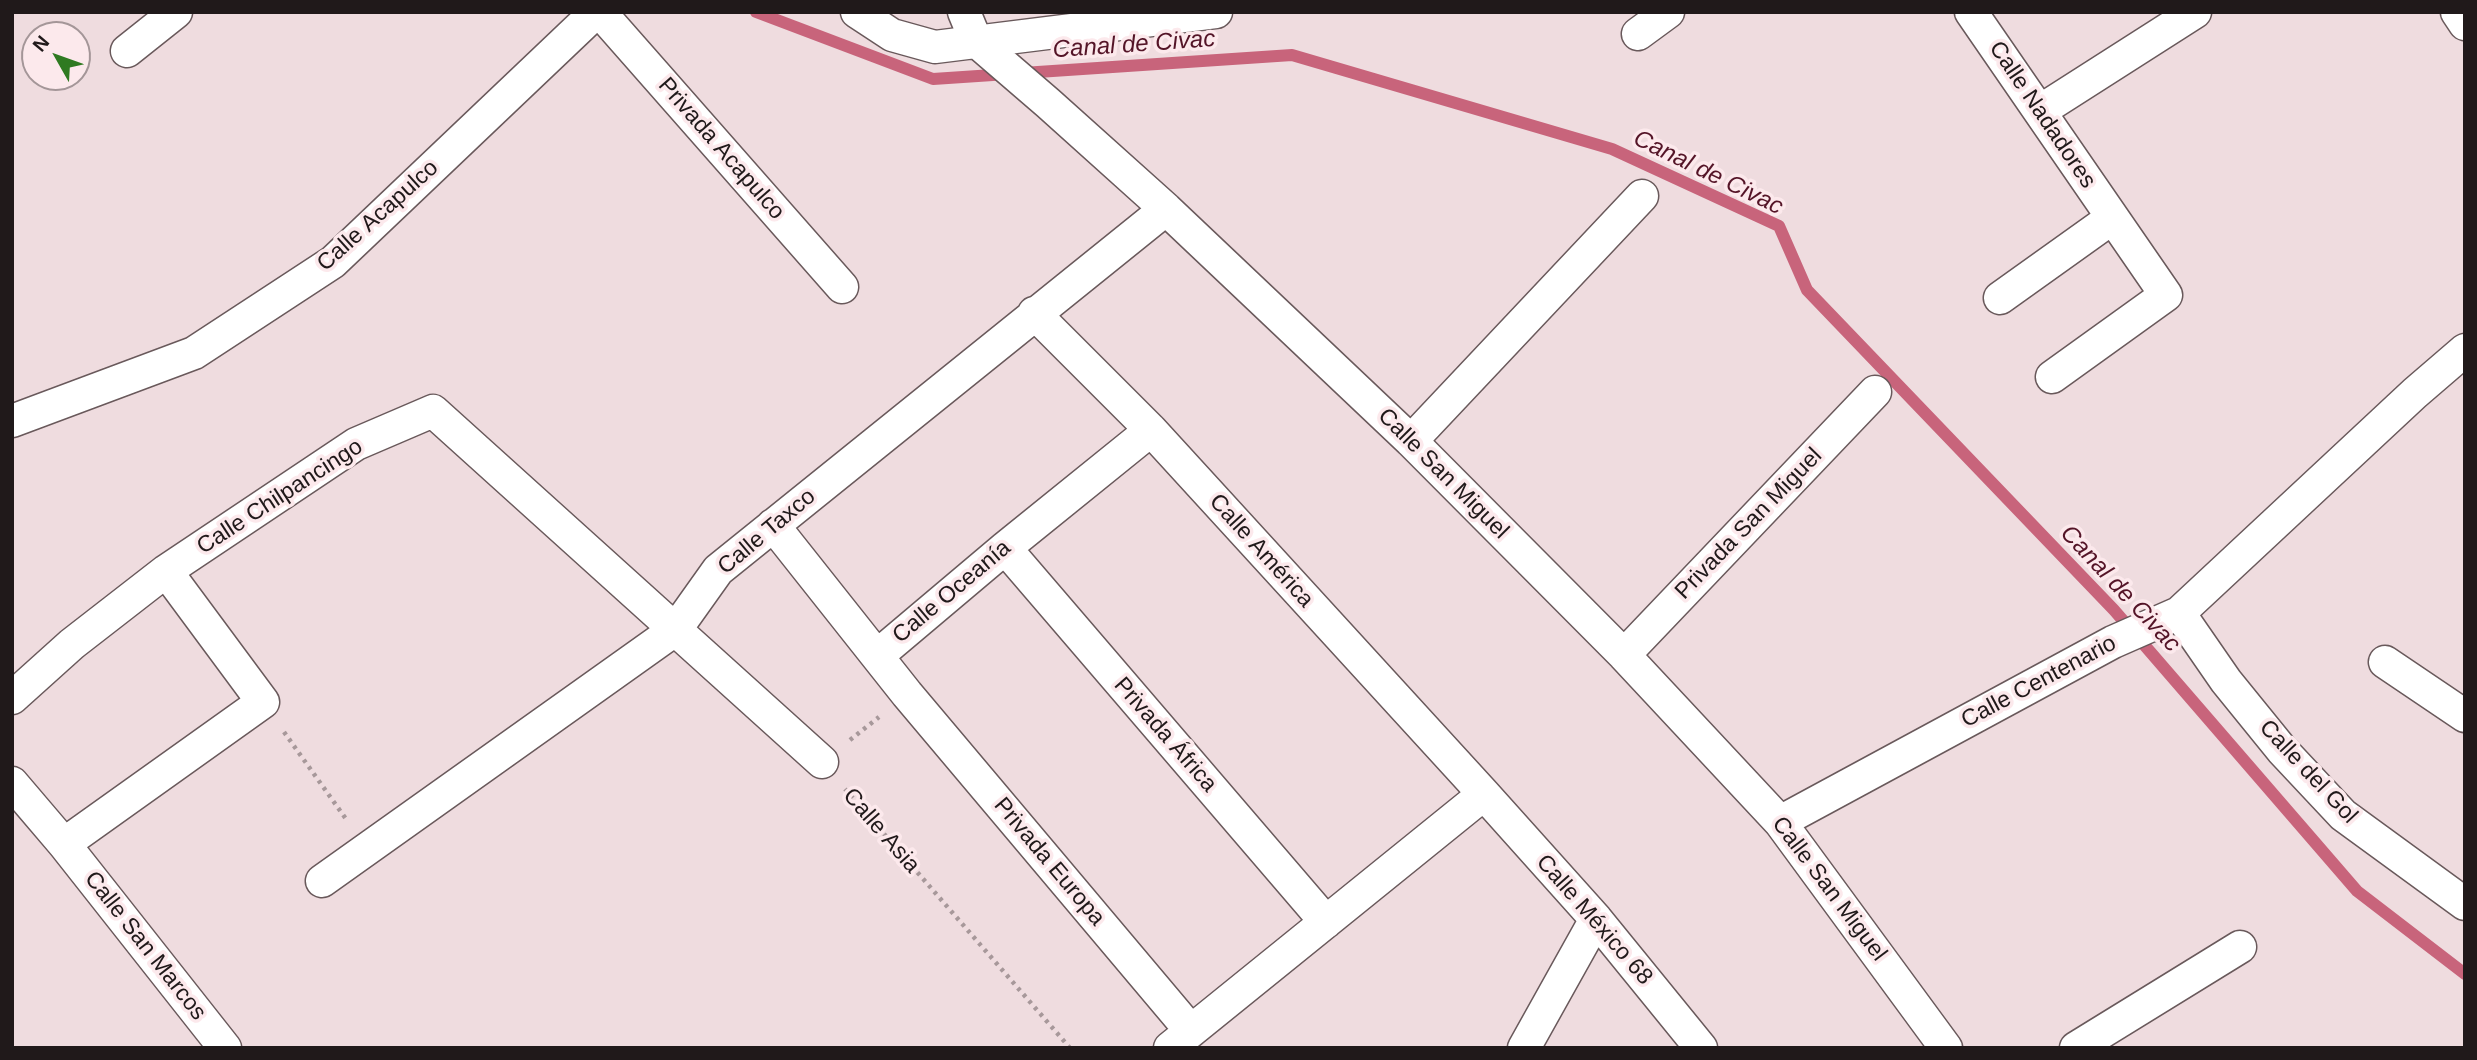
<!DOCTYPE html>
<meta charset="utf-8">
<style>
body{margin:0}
#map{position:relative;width:2477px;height:1060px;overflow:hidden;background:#efdcdf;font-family:Arial,sans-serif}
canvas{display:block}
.frame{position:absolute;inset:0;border:14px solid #20191a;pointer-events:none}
.north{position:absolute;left:21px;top:21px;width:70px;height:70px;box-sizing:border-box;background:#fce9ec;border:2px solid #a49698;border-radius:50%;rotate:310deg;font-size:19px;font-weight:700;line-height:28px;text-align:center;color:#20191a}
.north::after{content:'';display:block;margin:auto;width:24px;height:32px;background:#2f7a21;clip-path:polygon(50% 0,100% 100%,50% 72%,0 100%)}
</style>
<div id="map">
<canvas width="2477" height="1060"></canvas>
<div class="frame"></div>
<div class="north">N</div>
</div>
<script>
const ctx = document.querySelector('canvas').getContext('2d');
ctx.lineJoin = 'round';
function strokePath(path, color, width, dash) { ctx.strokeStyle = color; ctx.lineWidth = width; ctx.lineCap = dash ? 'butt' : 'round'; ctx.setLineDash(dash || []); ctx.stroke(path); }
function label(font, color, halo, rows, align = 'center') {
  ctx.font = font + ' Arial,sans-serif'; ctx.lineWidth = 7; ctx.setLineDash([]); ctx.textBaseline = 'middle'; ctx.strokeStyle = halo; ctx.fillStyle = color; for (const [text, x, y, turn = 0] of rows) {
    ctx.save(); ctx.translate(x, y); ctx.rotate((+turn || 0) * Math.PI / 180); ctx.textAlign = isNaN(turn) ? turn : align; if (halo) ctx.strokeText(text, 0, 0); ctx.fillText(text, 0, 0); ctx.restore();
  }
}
strokePath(new Path2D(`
 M 756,12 L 933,79 L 1292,55 L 1612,149 L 1779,226 L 1807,290 L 2114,610 L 2357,891 L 2465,974`), '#c8647b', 12);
const minor = new Path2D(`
 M 600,12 L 842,287
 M 857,12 L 892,35 L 935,47 L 1216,12
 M 964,12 L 976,41 L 1048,103 L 1166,209 L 1411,441 L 1624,655 L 1780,822 L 1946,1048
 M 1971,12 L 2166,295 L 2052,377
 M 2457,12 L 2465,24
 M 1638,34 L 1668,12
 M 127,51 L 176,12
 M 2040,111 L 2195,12
 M 2000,298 L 2112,218
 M 1034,313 L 1151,430 L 1484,794 L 1596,919 L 1701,1048
 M 12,421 L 194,353 L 333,262 L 596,12
 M 1411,441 L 1642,196
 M 773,525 L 907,694 L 1191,1031
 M 1005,548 L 1326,922
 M 2179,613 L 2226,681 L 2282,750 L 2343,815 L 2465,904
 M 1624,655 L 1875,392
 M 877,656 L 1005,548 L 1151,430
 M 2385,662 L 2465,716
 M 12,698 L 72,644 L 166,571 L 356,444 L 433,411 L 822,762
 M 12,783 L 64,844 L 225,1048
 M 1780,822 L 2113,642 L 2179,613 L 2415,393 L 2465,350
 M 64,844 L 263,702 L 166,571
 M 322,881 L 676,629 L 718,570 L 1166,209
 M 1170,1048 L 1484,794
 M 1524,1048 L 1596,919
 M 2076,1048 L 2240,947`);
strokePath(minor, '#69595b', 35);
strokePath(new Path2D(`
 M 284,732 L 346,819
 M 850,740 L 879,717
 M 845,789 L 1070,1048`), '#a7989a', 4.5, [3.5, 5]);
strokePath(minor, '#fff', 32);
label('23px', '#20191a', '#fce9ec', [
 ["Calle Nadadores",2042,115,56],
 ["Privada Acapulco",721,149,49],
 ["Calle Acapulco",378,216,-42],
 ["Calle San Miguel",1443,474,45],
 ["Calle Chilpancingo",280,497,-33],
 ["Privada San Miguel",1749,524,-46],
 ["Calle Taxco",767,532,-40],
 ["Calle América",1261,551,48],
 ["Calle Oceanía",952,592,-40],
 ["Calle Centenario",2039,682,-28],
 ["Privada África",1165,735,49],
 ["Calle del Gol",2308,772,47],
 ["Calle Asia",881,831,49],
 ["Privada Europa",1049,862,50],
 ["Calle San Miguel",1829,889,53],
 ["Calle México 68",1594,920,49],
 ["Calle San Marcos",145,946,52]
]);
label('italic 24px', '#541427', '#fce9ec', [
 ["Canal de Civac",1134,45,-4],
 ["Canal de Civac",1708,173,26],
 ["Canal de Civac",2120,589,47]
]);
</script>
